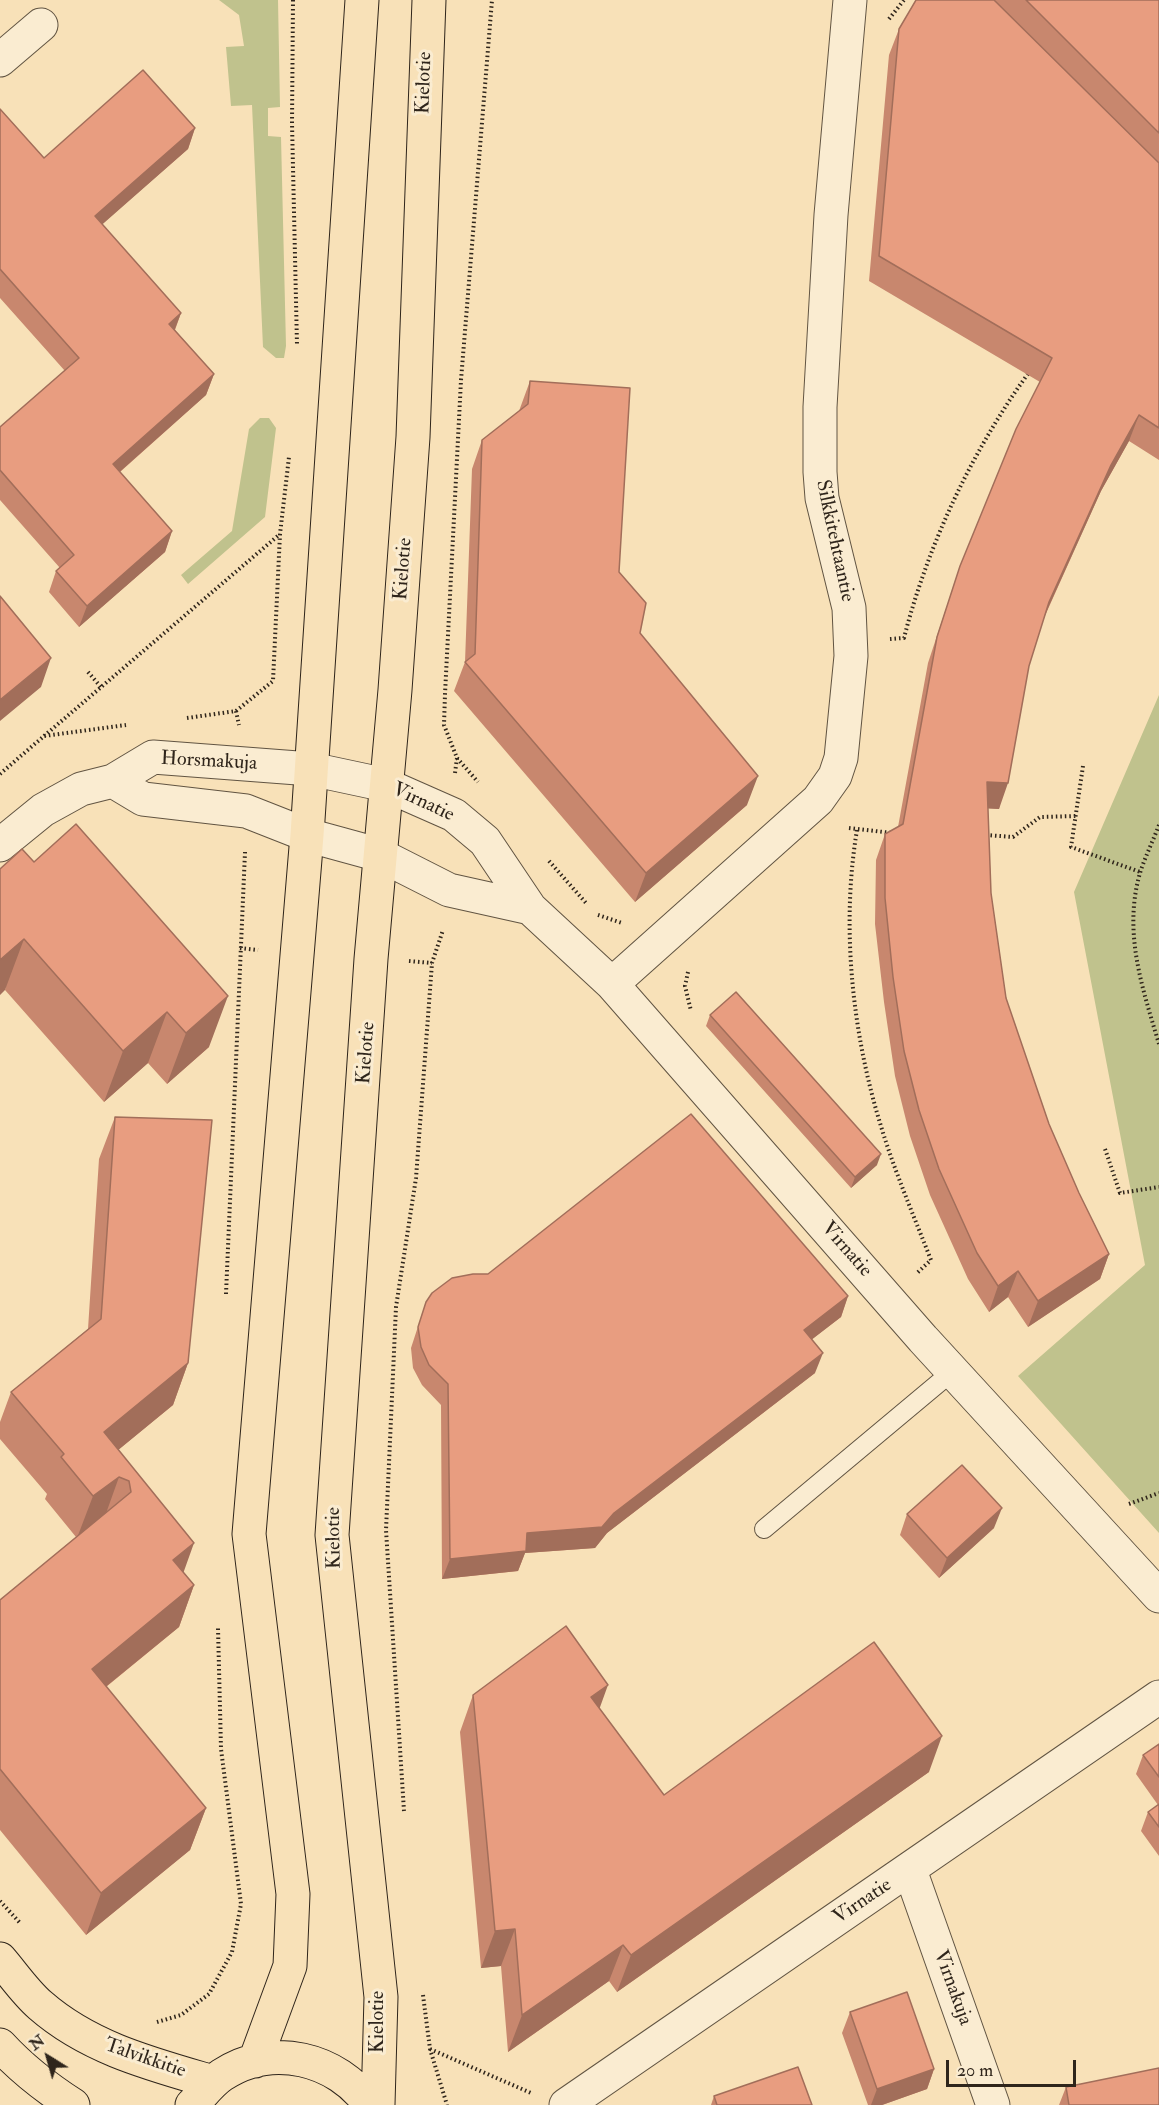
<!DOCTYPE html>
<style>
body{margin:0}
#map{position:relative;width:1159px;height:2105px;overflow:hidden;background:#f8e1b8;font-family:"IM FELL Double Pica",serif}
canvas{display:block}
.north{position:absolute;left:18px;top:2027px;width:60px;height:60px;-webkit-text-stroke:4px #faecd1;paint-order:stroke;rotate:323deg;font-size:16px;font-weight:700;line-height:24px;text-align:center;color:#2f251b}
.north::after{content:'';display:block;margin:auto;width:21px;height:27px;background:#2f251b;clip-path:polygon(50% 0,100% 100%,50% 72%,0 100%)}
.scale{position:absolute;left:946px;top:2060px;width:130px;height:27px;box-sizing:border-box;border:3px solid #2f251b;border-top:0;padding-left:8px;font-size:18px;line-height:21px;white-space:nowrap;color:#2f251b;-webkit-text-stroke:4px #faecd1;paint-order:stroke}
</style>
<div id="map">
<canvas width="1159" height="2105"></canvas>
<div class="north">N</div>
<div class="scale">20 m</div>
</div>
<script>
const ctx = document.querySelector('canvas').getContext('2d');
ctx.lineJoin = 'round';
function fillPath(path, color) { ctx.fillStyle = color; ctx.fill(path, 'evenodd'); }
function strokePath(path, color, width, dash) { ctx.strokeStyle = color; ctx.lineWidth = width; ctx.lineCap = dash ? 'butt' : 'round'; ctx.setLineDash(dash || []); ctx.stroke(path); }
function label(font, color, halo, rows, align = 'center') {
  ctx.font = font + ' "IM FELL Double Pica",serif'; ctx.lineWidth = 6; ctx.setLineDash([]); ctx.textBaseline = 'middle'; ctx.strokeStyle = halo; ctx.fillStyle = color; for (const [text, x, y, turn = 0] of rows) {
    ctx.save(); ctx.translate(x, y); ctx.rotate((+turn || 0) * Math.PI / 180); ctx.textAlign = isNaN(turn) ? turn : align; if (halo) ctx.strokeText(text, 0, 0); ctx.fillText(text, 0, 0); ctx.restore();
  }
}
fillPath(new Path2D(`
 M 219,0 L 278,0 L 280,107 L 268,108 L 268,136 L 281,137 L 286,346 L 284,358 L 276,358 L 263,347 L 252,105 L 231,106 L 226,47 L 244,46 L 239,15 Z
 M 260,418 L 269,418 L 276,428 L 265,517 L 188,584 L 181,575 L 232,531 L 249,429 Z
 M 1159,695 L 1159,1533 L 1018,1376 L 1145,1265 L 1074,892 Z`), '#c0c28d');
const lane = new Path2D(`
 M 764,1529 L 953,1371`);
const street = new Path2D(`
 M 0,60 L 41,25
 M 113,781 L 143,799 L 246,811 L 307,835 L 380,855 L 449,890 L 530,908
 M 0,845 L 43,810 L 81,789 L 113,781 L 153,757 L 311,769 L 386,785 L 454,815 L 485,841 L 530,908 L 612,984 L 923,1339 L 1159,1596
 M 612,984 L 818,800 L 835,776 L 841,758 L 851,656 L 849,608 L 822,498 L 820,472 L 820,407 L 831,215 L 850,0
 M 910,1870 L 993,2105
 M 566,2105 L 1159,1697`);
const primary = new Path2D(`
 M 0,1959 C 13,1974 25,1992 40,2005 C 89,2048 151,2064 213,2082
 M 0,2045 C 22,2069 45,2087 73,2105
 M 255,2061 L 290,1966 L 293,1894 L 249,1534 L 307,835 L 362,0
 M 192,2105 C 202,2095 210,2083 222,2075 C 272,2042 337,2058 370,2105
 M 378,2105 L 381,1997 L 332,1535 L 371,959 L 395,690 L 413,437 L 429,0`);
strokePath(lane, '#615442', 20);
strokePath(street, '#615442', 35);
strokePath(primary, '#2f251b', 35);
strokePath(new Path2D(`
 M 293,0 L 292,123 L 297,345
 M 889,19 L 904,0
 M 890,639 L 904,638 C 928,544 973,449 1030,371
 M 88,672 L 101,687
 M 236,711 L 239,725
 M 187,718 L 236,711 L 273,681 L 280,534 L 289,457
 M 44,736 L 280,534
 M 457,758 L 478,782
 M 1083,766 L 1071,847 L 1140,872
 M 455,773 L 457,758 L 444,725 L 445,694 L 461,380 L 492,0
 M 0,774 L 44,736 L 126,725
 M 1159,825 C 1153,841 1145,857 1140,873 C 1123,932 1142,987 1159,1044
 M 849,828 L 892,833
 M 857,830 C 841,925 852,1031 880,1123 C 894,1170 913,1214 931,1260 L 917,1273
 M 986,835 L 1013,837 L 1040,817 L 1076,816
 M 549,861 L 586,903
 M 598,915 L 622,923
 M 240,948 L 258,950
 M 409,961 L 432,963
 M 688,972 L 685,986 L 691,1011
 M 1105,1149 L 1120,1193 L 1159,1187
 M 226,1294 L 245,852
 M 1129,1504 L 1159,1493
 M 404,1811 L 386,1530 L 396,1307 L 416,1178 L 432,963 L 443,930
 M 0,1901 L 21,1924
 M 423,1995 L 430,2049 L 447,2105
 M 157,2022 L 181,2015 L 209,1994 L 232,1952 L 241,1904 L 221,1749 L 218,1628
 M 430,2049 L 531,2093`), '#2f251b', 4, [1.5, 3]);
strokePath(lane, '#faecd1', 18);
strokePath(street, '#faecd1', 33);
strokePath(primary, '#f8e1b8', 33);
fillPath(new Path2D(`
 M 916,0 L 1159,0 L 1159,460 L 1129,441 L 1101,491 L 1044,618 L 1029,666 L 999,809 L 988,808 L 991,893 L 1006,998 L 1049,1124 L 1079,1193 L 1109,1254 L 1100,1279 L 1028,1327 L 1008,1297 L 989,1312 L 968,1279 L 930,1195 L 910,1136 L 895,1076 L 884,1002 L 875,924 L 876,860 L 885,834 L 898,827 L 928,663 L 960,566 L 1040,382 L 869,281 L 889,55 L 899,29 Z
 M 0,109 L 44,158 L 195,128 L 188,149 L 102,224 L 181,313 L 175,330 L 214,374 L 206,395 L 120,472 L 172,531 L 165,552 L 79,627 L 49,592 L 56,571 L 60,568 L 0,500 L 0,427 L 65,371 L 0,298 Z
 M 530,381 L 619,572 L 640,633 L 747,805 L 635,902 L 454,691 L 465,662 L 472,469 L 482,440 L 519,411 Z
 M 34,862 L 209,1047 L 167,1084 L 148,1063 L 104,1102 L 5,990 Z
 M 710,1015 L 877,1165 L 851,1188 L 706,1026 Z
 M 115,1117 L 188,1363 L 173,1405 L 118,1450 L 183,1572 L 194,1585 L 179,1627 L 106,1687 L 206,1808 L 190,1850 L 86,1935 L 0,1830 L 0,1600 L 76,1537 L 45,1499 L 47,1494 L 0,1439 L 0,1422 L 11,1392 L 88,1329 L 99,1159 Z
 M 848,1296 L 841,1317 L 812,1339 L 815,1373 L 607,1533 L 595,1548 L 525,1553 L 518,1571 L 442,1579 L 441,1405 L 422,1385 L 413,1368 L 411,1348 L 426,1302 Z
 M 907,1514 L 994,1528 L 939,1578 L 900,1535 Z
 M 473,1695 L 600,1709 L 664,1795 L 929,1772 L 617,1992 L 609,1981 L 508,2052 L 501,1966 L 481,1968 L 460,1732 Z
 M 1159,1744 L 1159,1856 L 1141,1831 L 1148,1812 L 1158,1805 L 1136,1774 L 1143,1755 Z
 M 850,2012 L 934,2069 L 927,2089 L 882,2105 L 868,2105 L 842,2033 Z
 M 1066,2087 L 1069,2105 L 1059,2105 Z
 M 714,2096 L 812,2105 L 711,2105 Z`), '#c8876e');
fillPath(new Path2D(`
 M 195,128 L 188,149 L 88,237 L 95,216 Z
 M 181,313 L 173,334 L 169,324 Z
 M 214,374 L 206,395 L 106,484 L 113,464 Z
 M 1139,415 L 1129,441 L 1101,491 L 1039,628 L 1049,602 L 1111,465 Z
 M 172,531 L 165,552 L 79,627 L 87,606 Z
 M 51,658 L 41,687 L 0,721 L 0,700 Z
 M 758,776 L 747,805 L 635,902 L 646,873 Z
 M 987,782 L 1008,783 L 999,809 L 977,808 Z
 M 24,939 L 5,990 L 0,995 L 0,960 Z
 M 228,996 L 209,1047 L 167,1084 L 186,1033 Z
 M 167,1012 L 148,1063 L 104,1102 L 123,1051 Z
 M 881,1154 L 877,1165 L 851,1188 L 855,1177 Z
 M 1109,1254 L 1100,1279 L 1028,1327 L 1038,1301 Z
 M 1018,1271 L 1008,1297 L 989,1312 L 998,1286 Z
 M 848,1296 L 841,1317 L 797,1351 L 804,1330 Z
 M 823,1353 L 815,1373 L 607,1533 L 595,1548 L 525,1553 L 518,1571 L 442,1579 L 450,1559 L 527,1533 L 614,1513 Z
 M 188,1363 L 173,1405 L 89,1474 L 104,1432 Z
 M 119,1477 L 104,1519 L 77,1538 L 93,1496 Z
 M 1002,1508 L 994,1528 L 939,1578 L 947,1558 Z
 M 194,1543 L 179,1585 L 173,1560 Z
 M 194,1585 L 179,1627 L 76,1711 L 92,1669 Z
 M 608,1685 L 595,1721 L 591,1697 Z
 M 942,1736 L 929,1772 L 617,1992 L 631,1955 Z
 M 206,1808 L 190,1850 L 86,1935 L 101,1893 Z
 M 515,1929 L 501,1966 L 481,1968 L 495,1931 Z
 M 623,1945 L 609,1981 L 508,2052 L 522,2015 Z
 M 934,2069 L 927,2089 L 882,2105 L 871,2105 L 877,2089 Z`), '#a26e5a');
const building = new Path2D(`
 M 916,0 L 994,0 L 1159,163 L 1159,428 L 1139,415 L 1111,465 L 1049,602 L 1029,666 L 1008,783 L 987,782 L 991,893 L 1006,998 L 1049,1124 L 1079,1193 L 1109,1254 L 1038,1301 L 1018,1271 L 998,1286 L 977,1253 L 939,1169 L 919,1110 L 904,1051 L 893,977 L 885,898 L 885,834 L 903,824 L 937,637 L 960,566 L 1016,429 L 1052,358 L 879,256 L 899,29 Z
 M 1026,0 L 1159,0 L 1159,133 Z
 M 143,70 L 195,128 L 95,216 L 181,313 L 169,324 L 214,374 L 113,464 L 172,531 L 87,606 L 56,571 L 74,555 L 0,470 L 0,427 L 79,358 L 0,269 L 0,109 L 44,158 Z
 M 530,381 L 630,388 L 619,572 L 646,603 L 640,633 L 758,776 L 646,873 L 465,662 L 475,654 L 482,440 L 528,404 Z
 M 0,596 L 51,658 L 0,700 Z
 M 76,824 L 228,996 L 186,1033 L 167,1012 L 123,1051 L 24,939 L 0,960 L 0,869 L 22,849 L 34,862 Z
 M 736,992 L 881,1154 L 855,1177 L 710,1015 Z
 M 691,1114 L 848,1296 L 804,1330 L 823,1353 L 614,1513 L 602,1527 L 527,1533 L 526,1551 L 450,1559 L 448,1384 L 429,1365 L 421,1347 L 418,1327 L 426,1302 L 432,1293 L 452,1278 L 473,1274 L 488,1274 Z
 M 115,1117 L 212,1120 L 188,1363 L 104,1432 L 194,1543 L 173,1560 L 194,1585 L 92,1669 L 206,1808 L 101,1893 L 0,1769 L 0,1600 L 131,1492 L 129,1481 L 119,1477 L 93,1496 L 61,1457 L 64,1454 L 11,1392 L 101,1319 Z
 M 962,1465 L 1002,1508 L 947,1558 L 907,1514 Z
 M 566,1626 L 608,1685 L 591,1697 L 664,1795 L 874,1642 L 942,1736 L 631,1955 L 623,1945 L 522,2015 L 515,1929 L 495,1931 L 473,1695 Z
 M 1159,1744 L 1159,1777 L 1143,1755 Z
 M 1159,1804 L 1159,1827 L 1148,1812 Z
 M 907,1992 L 934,2069 L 877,2089 L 850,2012 Z
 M 798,2067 L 812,2105 L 717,2105 L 714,2096 Z
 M 1159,2068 L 1159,2105 L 1069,2105 L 1066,2087 Z`);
fillPath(building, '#e89d80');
strokePath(building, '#a26e5a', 1.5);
label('20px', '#2f251b', '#faecd1', [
 ["Kielotie",425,83,-88],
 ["Silkkitehtaantie",834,541,78],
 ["Kielotie",404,569,-86],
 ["Horsmakuja",209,762,3],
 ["Virnatie",423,803,25],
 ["Kielotie",367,1053,-86],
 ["Virnatie",846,1250,49],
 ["Kielotie",335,1538,-91],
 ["Virnatie",863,1902,-34],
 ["Virnakuja",952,1988,70],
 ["Kielotie",379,2022,-90],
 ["Talvikkitie",145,2059,19]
]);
</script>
